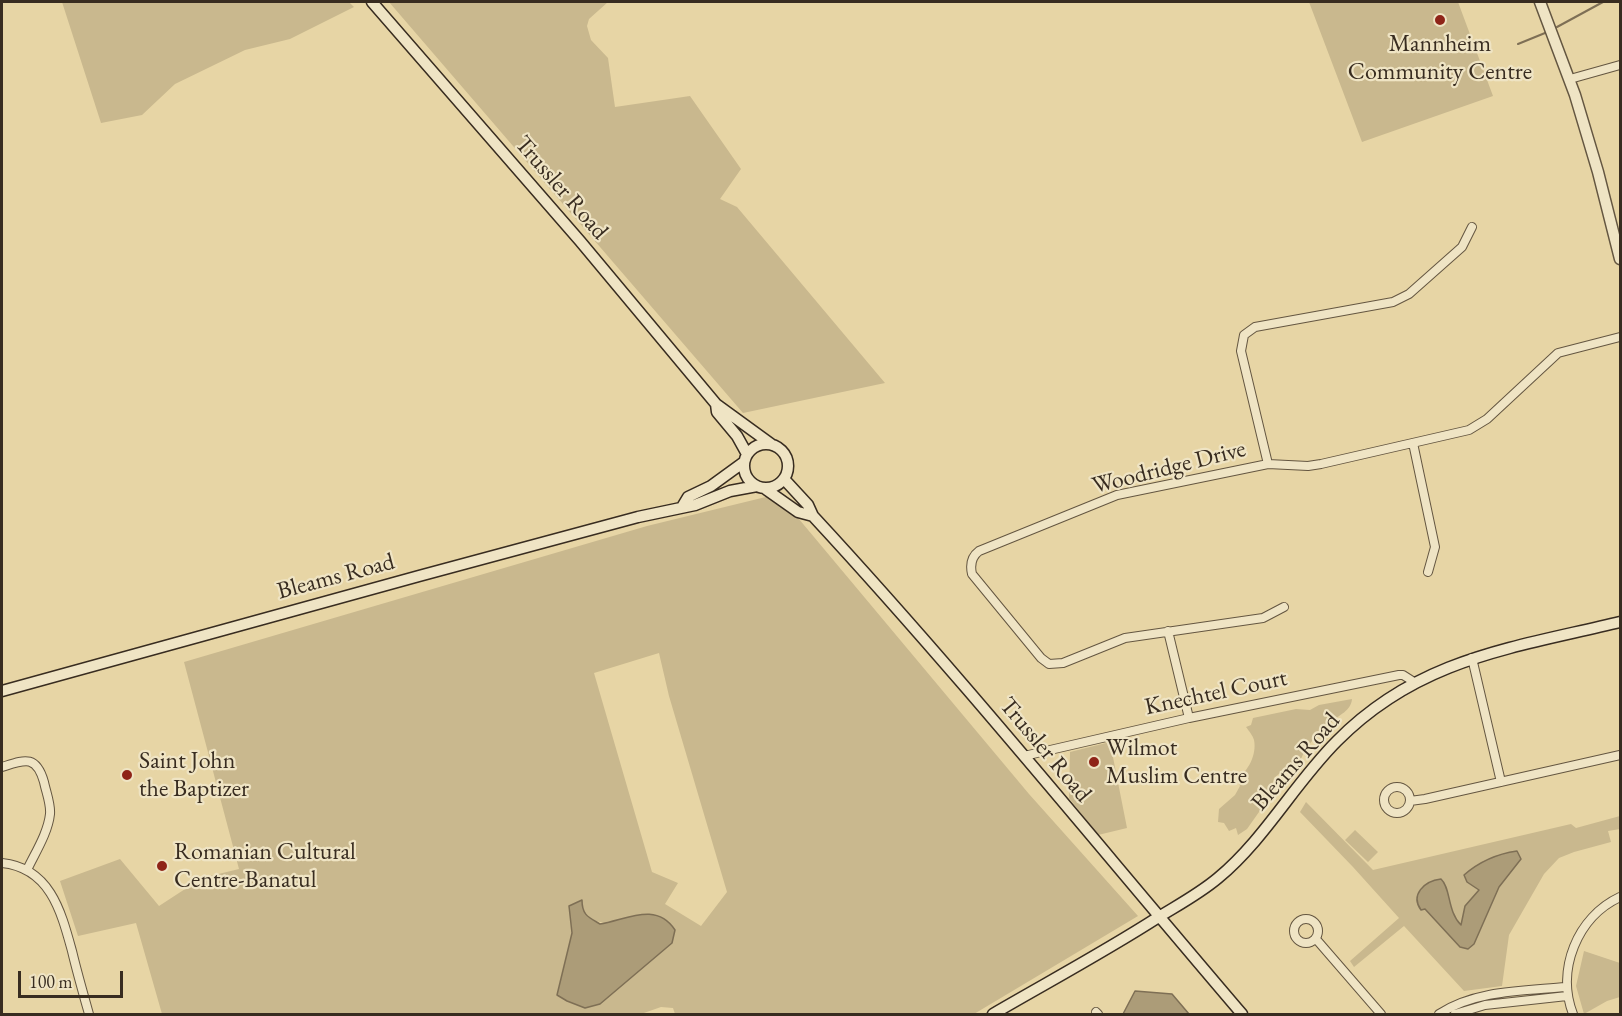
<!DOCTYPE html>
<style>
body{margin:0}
#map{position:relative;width:1622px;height:1016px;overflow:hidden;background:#e7d5a5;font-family:"EB Garamond",serif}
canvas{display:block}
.frame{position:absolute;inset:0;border:3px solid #382c20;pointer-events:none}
.scale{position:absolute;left:18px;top:971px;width:105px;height:27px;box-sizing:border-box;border:3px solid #382c20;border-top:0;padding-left:8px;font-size:18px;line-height:21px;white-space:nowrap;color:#382c20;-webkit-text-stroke:4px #efe4c4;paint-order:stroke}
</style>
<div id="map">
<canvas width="1622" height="1016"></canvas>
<div class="frame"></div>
<div class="scale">100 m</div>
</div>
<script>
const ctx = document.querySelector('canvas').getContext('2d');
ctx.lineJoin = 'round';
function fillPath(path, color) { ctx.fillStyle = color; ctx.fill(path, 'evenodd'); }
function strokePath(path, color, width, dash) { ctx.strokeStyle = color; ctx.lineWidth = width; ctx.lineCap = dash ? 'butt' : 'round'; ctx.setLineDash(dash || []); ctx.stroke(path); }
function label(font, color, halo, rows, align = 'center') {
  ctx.font = font + ' "EB Garamond",serif'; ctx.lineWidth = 4.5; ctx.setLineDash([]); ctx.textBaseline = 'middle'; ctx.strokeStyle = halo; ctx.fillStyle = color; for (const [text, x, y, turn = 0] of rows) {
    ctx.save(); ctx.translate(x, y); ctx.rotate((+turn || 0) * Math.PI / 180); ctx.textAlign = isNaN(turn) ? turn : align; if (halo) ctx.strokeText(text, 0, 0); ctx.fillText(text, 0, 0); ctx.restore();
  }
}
fillPath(new Path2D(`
 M 62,2 L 349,2 L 354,7 L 290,39 L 245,50 L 175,84 L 142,115 L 101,123 Z
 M 389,2 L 608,2 L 589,19 L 587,26 L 591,40 L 608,58 L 615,107 L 690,96 L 741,169 L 720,199 L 737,207 L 885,383 L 743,413 Z
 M 1309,2 L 1458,2 L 1493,96 L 1362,142 Z
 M 778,494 L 1029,794 L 1138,916 L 974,1014 L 675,1014 L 673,1008 L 661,1007 L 641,1014 L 162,1014 L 136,923 L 78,936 L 60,881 L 120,859 L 159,906 L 202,878 L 239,869 L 184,662 L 647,526 ZM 659,653 L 669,696 L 727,892 L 701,926 L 665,904 L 678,883 L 652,872 L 594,673 ZM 569,906 L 582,909 C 589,924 602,923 616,921 L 557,994 L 572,933 Z
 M 1352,699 C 1351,711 1339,715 1331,722 C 1320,732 1306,745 1301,759 L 1296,760 L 1274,778 L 1271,795 L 1247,829 L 1238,835 L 1236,828 L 1229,831 L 1224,823 L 1218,822 L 1219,809 L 1235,795 L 1240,786 L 1237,779 C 1248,771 1257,755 1254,740 C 1253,736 1249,731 1246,727 L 1251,725 L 1253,718 L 1296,709 L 1310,710 L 1319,705 Z
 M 1110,742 L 1127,828 L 1098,835 L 1069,798 L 1070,752 Z
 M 1306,802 L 1373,870 L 1571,824 L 1576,828 L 1620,816 L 1620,829 L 1608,831 L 1611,842 L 1574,852 L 1559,858 L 1544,874 L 1509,935 L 1502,986 L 1464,991 L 1404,926 L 1354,967 L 1350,961 L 1399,918 L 1353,867 L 1300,812 Z
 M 1355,830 L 1378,852 L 1368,862 L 1345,840 Z
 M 1584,951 L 1620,963 L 1620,997 L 1607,1001 L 1584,1014 L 1576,986 Z`), '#c9b88e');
const water = new Path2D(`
 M 1517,851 L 1521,859 L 1499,887 L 1474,944 L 1468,949 L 1460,947 L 1425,909 L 1421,910 C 1410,895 1424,881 1441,879 C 1451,888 1447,911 1461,925 L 1465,906 L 1479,890 L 1467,882 L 1464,875 C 1480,861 1496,854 1517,851 Z
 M 582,900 C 582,915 588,917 600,924 C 626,920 656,901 675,930 L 672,943 L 600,1004 L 585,1008 L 567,1001 L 557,995 L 572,933 L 569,906 Z
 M 1135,991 L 1172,994 L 1189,1014 L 1123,1014 Z`);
fillPath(water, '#ac9c78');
strokePath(water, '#7e6f55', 1.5);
strokePath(new Path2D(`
 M 1557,27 L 1603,2
 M 1518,44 L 1545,33`), '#7e6f55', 2);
const minor = new Path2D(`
 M 1570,79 L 1620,65
 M 1413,443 L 1435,547 L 1428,572
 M 1268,464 L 1241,351 L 1244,335 L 1255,327 L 1393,302 L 1409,294 L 1462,247 L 1472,227
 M 1284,607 L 1263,618 L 1125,638 L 1063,663 L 1049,664 L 1041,658 L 972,574 C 970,565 971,557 979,551 L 1117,495 L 1268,464 L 1308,466 L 1321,464 L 1469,430 L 1487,419 L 1558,353 L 1620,337
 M 1168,631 L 1189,718
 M 1472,658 L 1501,782
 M 1024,756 L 1189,718 L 1399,675 L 1403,675 L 1414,682
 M 2,767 C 24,760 36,754 44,782 C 46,792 51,804 50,814 C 48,833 35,853 27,870
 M1384 800a13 13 0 1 1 26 0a13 13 0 1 1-26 0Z
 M 1410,801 L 1425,799 L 1620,755
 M 2,863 C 50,868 61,911 72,951 C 77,972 83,993 89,1014
 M1294 931a12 12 0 1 1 24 0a12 12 0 1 1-24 0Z
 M 1316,939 L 1381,1014
 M 1096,1012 L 1098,1014
 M 1439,1014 C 1476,990 1524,991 1566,987
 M 1455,1014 L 1485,1005 L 1567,996
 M 1573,1014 C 1556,970 1577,917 1620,897`);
const tertiary = new Path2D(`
 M 1540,2 L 1575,95 L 1598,172 L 1620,259`);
const secondary = new Path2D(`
 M 372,2 L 580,241 L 716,404 L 771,444
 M 716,404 L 717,412 L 737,436 L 747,454
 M744 466a22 22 0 1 1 44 0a22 22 0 1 1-44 0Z
 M 784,479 L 808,505 L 813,516 C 962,677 1100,848 1242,1014
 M 764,488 L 798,512 L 813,516
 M 682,507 L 688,497 L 711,486 L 744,462
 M 2,691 L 419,576 L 638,517 L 695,505 L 730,491 L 757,486
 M 993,1014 C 1048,982 1104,952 1157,918 C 1178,905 1199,894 1218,878 C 1265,839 1294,784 1337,741 C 1419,658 1513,648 1620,622`);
strokePath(minor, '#645641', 10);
strokePath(tertiary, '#645641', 13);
strokePath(secondary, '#382c20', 13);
strokePath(minor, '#efe4c4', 8);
strokePath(tertiary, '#efe4c4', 10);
strokePath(secondary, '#efe4c4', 10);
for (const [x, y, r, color] of [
 [1440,20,6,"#8f2418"],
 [1094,762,6,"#8f2418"],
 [127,775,6,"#8f2418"],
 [162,866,6,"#8f2418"]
]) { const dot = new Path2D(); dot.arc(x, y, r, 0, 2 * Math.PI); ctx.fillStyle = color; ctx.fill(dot); strokePath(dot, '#efe4c4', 2); }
label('24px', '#382c20', '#efe4c4', [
 ["Mannheim",1440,44,"center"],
 ["Community Centre",1440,72,"center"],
 ["Wilmot",1106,748],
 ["Muslim Centre",1106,776],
 ["Saint John",139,761],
 ["the Baptizer",139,789],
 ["Romanian Cultural",174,852],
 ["Centre-Banatul",174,880]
], 'left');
label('24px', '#382c20', '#efe4c4', [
 ["Trussler Road",561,188,49],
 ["Woodridge Drive",1169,468,-14],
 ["Bleams Road",336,577,-15],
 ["Knechtel Court",1216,693,-12],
 ["Trussler Road",1045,750,50],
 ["Bleams Road",1296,762,-49]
]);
</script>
